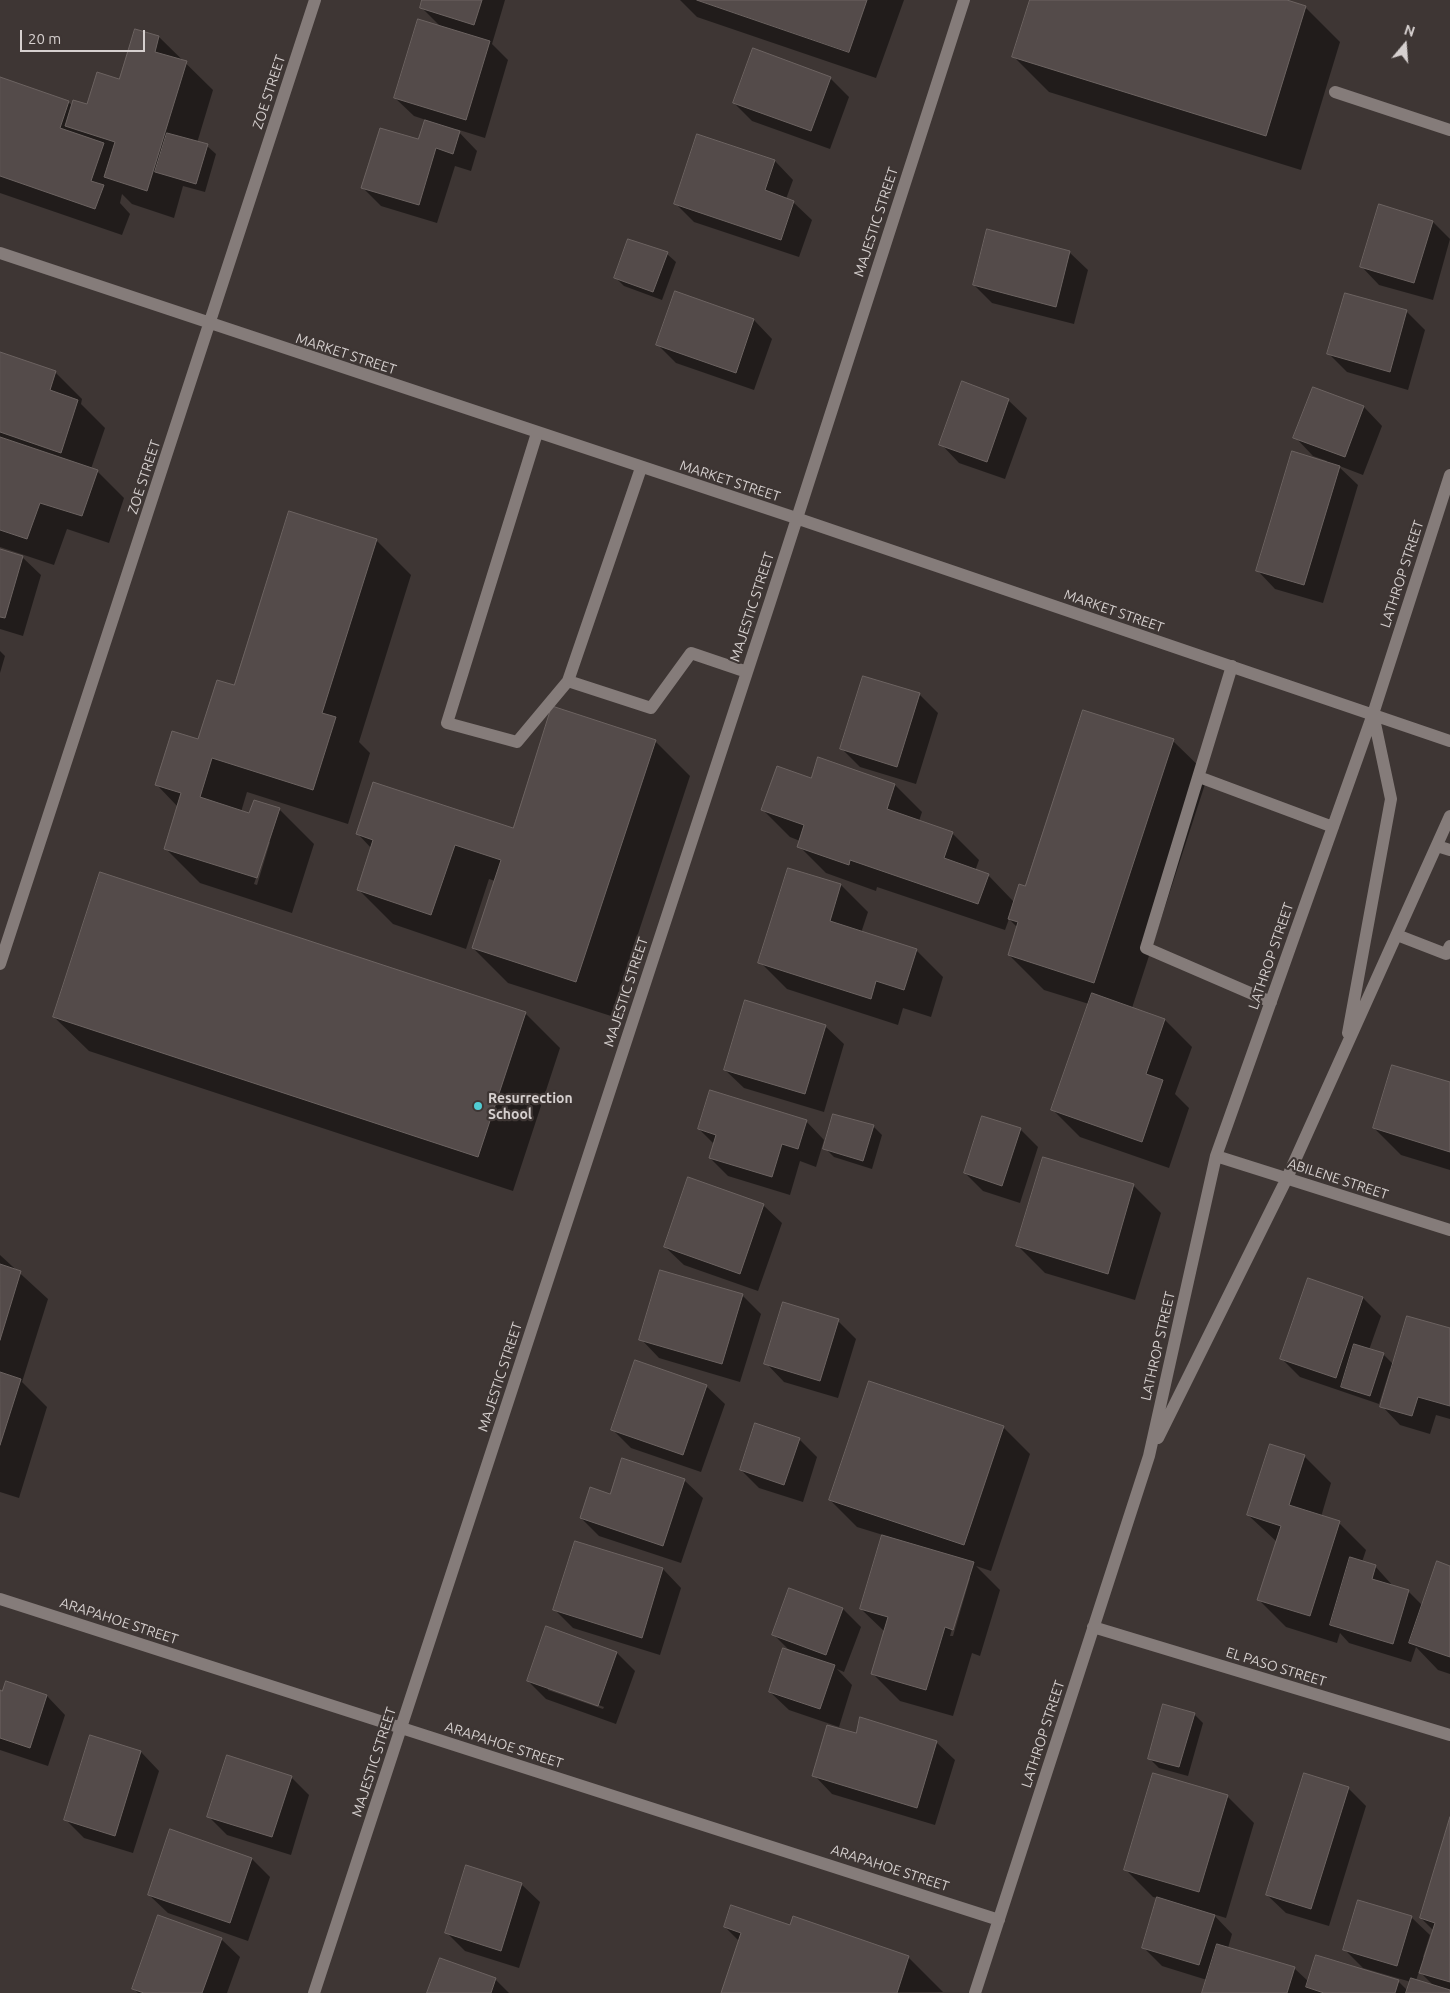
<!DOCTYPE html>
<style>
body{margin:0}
#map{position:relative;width:1450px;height:1993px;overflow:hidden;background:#3e3634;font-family:Ubuntu,sans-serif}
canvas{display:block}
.north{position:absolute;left:1380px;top:20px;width:50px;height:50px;-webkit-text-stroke:4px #3e3634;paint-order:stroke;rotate:18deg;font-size:14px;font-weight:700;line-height:20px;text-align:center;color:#d6d0cf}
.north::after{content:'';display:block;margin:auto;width:18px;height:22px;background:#d6d0cf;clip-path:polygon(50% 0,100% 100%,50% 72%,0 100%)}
.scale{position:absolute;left:20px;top:30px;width:125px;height:22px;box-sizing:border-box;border:2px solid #d6d0cf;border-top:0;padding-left:6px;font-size:15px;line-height:18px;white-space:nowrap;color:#d6d0cf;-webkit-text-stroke:4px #3e3634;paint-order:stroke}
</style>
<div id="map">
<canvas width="1450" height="1993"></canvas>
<div class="north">N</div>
<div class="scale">20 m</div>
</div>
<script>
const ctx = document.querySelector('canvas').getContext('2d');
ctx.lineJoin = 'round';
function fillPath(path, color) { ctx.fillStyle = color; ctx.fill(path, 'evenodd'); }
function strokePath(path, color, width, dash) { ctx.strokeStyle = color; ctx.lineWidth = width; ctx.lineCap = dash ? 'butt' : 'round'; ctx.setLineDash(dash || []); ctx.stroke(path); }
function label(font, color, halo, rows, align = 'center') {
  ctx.font = font + ' Ubuntu,sans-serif'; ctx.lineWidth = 4.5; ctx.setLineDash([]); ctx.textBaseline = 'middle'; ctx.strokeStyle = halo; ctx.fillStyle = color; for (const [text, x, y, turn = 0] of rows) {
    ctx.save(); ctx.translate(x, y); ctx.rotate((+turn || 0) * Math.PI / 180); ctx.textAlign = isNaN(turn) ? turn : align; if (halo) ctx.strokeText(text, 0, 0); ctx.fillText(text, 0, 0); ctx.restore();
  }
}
fillPath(new Path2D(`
 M 424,0 L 505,0 L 492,44 L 508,60 L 485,138 L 456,129 L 477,151 L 471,171 L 455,166 L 437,223 L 381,206 L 363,188 L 419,141 L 426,120 L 414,116 L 395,98 L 441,27 L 421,7 Z
 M 680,0 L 904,0 L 876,78 L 697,17 Z
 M 1031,0 L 1283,0 L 1305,7 L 1340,42 L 1301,170 L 1049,92 L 1014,57 Z
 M 159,37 L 213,90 L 197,143 L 207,146 L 216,154 L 205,192 L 183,186 L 174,218 L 132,204 L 122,194 L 120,203 L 130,214 L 122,235 L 0,193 L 0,79 L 68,102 L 73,106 L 88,106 L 120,81 Z
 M 830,78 L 849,97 L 830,149 L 752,121 L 734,103 Z
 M 698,135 L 775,161 L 793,180 L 786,199 L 793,202 L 812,220 L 799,257 L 694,222 L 675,203 Z
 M 1379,206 L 1433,222 L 1450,239 L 1433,300 L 1379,285 L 1361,266 Z
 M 1069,252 L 1088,270 L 1074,324 L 992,303 L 974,285 Z
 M 667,254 L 676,262 L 662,300 L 624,286 L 615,277 Z
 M 1346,294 L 1407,312 L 1425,330 L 1408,390 L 1347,372 L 1329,354 Z
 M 754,320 L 772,339 L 754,390 L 676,363 L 657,344 Z
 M 0,353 L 55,372 L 82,399 L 81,404 L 105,428 L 91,469 L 97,471 L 124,498 L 109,543 L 67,529 L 54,565 L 0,547 Z
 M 1314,388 L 1364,407 L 1382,426 L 1363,475 L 1337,465 L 1358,485 L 1323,603 L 1275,589 L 1257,570 L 1327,461 L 1313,456 L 1295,437 Z
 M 1008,400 L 1027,418 L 1005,479 L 959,463 L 941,444 Z
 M 376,540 L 411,575 L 359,742 L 370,753 L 348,824 L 247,792 L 241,812 L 250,815 L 279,809 L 314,844 L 292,913 L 200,883 L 165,848 L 178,807 L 156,784 L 199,741 L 235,686 ZM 268,842 L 270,842 L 257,885 L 254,884 Z
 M 0,550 L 21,556 L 41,575 L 23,636 L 0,629 Z
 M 0,651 L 5,656 L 0,673 Z
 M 919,694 L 938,713 L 916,784 L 860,767 L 842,749 Z
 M 655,741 L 690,776 L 611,1016 L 508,983 L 473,948 L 495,881 L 489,879 L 466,949 L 393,924 L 358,889 L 371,848 L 358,834 L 514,829 Z
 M 1173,741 L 1208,775 L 1132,1008 L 1165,1020 L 1192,1047 L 1175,1094 L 1189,1108 L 1169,1168 L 1080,1137 L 1053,1110 L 1089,1004 L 1044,990 L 1009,955 L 1018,928 L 1009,919 L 1005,930 L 877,887 L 876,891 L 826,873 L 799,846 L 800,841 L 790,837 L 763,810 L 812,780 L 819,758 L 895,785 L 922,812 L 919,821 L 952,833 L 979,860 L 975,871 L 988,875 L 1014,902 Z
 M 789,869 L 841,885 L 868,912 L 861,933 L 916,950 L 943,977 L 931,1017 L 903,1008 L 898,1025 L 787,989 L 760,962 Z
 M 525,1013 L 560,1048 L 513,1191 L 89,1051 L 54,1017 Z
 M 825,1026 L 844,1044 L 824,1112 L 744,1088 L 725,1070 Z
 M 1450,1083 L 1450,1170 L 1401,1155 L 1374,1128 Z
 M 806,1121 L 824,1140 L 816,1167 L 800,1161 L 790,1195 L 728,1176 L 710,1158 L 714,1144 L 699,1129 Z
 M 873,1126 L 882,1135 L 872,1169 L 834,1157 L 825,1148 Z
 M 1020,1129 L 1038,1147 L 1020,1203 L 983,1191 L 965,1173 Z
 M 1044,1159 L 1134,1186 L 1161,1213 L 1135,1300 L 1045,1273 L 1018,1246 Z
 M 763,1205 L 782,1223 L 758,1291 L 684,1265 L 665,1247 Z
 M 0,1255 L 48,1299 L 22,1382 L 47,1407 L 19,1498 L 0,1492 Z
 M 742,1295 L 761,1314 L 740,1382 L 659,1358 L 641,1339 Z
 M 1363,1298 L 1381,1316 L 1369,1350 L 1383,1354 L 1394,1365 L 1450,1330 L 1450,1419 L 1436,1415 L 1430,1434 L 1400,1425 L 1382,1406 L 1392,1370 L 1390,1369 L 1379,1404 L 1300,1377 L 1282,1359 Z
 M 838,1321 L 856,1339 L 838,1398 L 784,1382 L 766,1363 Z
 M 706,1386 L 725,1404 L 701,1472 L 631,1448 L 613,1430 Z
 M 1003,1427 L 1030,1454 L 991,1571 L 976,1566 L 1000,1590 L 980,1656 L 972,1653 L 953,1716 L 900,1701 L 873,1674 L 885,1632 L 861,1609 L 883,1535 L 857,1527 L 830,1500 ZM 967,1578 L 970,1578 L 953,1636 L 950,1636 Z
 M 799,1439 L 817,1457 L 803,1502 L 759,1488 L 741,1470 Z
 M 1304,1456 L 1331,1483 L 1321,1517 L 1339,1523 L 1366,1550 L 1362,1562 L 1375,1566 L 1393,1586 L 1408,1591 L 1423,1606 L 1450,1567 L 1450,1674 L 1438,1670 L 1416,1647 L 1411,1662 L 1349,1643 L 1340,1633 L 1337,1643 L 1286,1627 L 1259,1600 L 1277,1542 L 1248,1515 Z
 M 684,1480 L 703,1498 L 681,1563 L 599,1536 L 581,1518 L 611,1496 Z
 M 576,1543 L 663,1569 L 681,1588 L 660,1655 L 573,1628 L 555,1610 Z
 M 843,1609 L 861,1627 L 844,1672 L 837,1669 L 852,1685 L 839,1727 L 789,1710 L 770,1692 L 791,1652 L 774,1635 Z
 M 617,1653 L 635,1671 L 616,1724 L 546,1699 L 528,1681 ZM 548,1687 L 604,1707 L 603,1709 L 548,1690 Z
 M 6,1682 L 47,1696 L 65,1715 L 48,1766 L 0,1750 L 0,1691 L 3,1692 Z
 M 1194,1714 L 1203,1723 L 1188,1776 L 1159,1768 L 1150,1759 Z
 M 857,1735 L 936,1742 L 955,1760 L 935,1825 L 832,1794 L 814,1775 Z
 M 91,1737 L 141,1752 L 159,1771 L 133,1853 L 84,1838 L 65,1819 Z
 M 291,1777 L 309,1795 L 291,1855 L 227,1835 L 209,1817 Z
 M 1348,1788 L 1366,1806 L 1329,1926 L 1286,1913 L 1267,1895 Z
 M 1227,1796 L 1254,1823 L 1226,1918 L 1213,1914 L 1232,1934 L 1228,1948 L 1294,1968 L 1309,1982 L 1316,1956 L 1399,1982 L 1408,1991 L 1411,1982 L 1363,1968 L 1345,1950 L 1411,1917 L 1430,1935 L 1423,1957 L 1426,1958 L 1434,1931 L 1421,1918 L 1450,1822 L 1450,1993 L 1203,1993 L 1207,1980 L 1162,1966 L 1143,1947 L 1158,1898 L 1153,1897 L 1126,1870 ZM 1419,1971 L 1434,1986 L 1416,1981 Z
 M 171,1831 L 252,1859 L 270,1877 L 248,1941 L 168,1913 L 149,1895 Z
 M 521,1884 L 540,1902 L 519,1968 L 465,1951 L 447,1933 Z
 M 725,1927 L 791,1927 L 908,1957 L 943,1992 L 722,1993 L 739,1941 Z
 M 221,1939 L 240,1957 L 227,1993 L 138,1993 L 133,1988 Z
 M 495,1979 L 509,1993 L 429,1993 Z`), '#0007');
const building = new Path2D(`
 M 422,0 L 482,0 L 474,25 L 420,8 Z
 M 697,0 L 867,0 L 849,52 Z
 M 1030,0 L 1287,0 L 1306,6 L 1266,136 L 1012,57 Z
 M 418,19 L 490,41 L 466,120 L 394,98 Z
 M 135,29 L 159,36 L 155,52 L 187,61 L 147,191 L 104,177 L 115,142 L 65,126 L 73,100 L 87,104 L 97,72 L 119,79 Z
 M 753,48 L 831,77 L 811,131 L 733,103 Z
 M 0,77 L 69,101 L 60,128 L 104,143 L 91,181 L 104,185 L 95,209 L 0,176 Z
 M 425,120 L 460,131 L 453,154 L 436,148 L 419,205 L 361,188 L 380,128 L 418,139 Z
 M 167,133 L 208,144 L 196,184 L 155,172 Z
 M 697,134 L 775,160 L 765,190 L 794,201 L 781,240 L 674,204 Z
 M 1379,204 L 1433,221 L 1414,283 L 1360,267 Z
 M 987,229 L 1070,251 L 1056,307 L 973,285 Z
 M 628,239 L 668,252 L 653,292 L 614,278 Z
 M 675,291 L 754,319 L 736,373 L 656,345 Z
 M 1345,293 L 1407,310 L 1390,372 L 1327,354 Z
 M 0,352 L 56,371 L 50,390 L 78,400 L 61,453 L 0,432 Z
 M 962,381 L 1009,399 L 987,462 L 939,445 Z
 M 1313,387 L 1364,406 L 1345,457 L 1293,438 Z
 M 0,437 L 98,470 L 82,516 L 40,503 L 27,539 L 0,530 Z
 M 1292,451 L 1340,466 L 1304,585 L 1256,571 Z
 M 289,511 L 377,539 L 322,713 L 336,717 L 313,790 L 212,758 L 200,797 L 249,813 L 254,800 L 280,808 L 257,878 L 164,849 L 181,793 L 155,785 L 172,731 L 198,739 L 217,680 L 234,685 Z
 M 0,549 L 23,556 L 5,618 L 0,617 Z
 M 863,676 L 920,693 L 897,767 L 840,749 Z
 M 552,706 L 656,740 L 576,982 L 472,948 L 501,860 L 455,845 L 431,915 L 357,890 L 373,840 L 356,834 L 373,782 L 513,828 Z
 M 1083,710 L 1174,739 L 1094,983 L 1008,955 L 1018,922 L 1008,919 L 1019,884 L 1025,886 Z
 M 818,757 L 895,784 L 887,809 L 953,832 L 944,858 L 989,874 L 978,904 L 850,860 L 849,865 L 797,847 L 804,825 L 761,810 L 777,766 L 811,778 Z
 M 788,868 L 841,884 L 830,921 L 917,949 L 904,990 L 876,981 L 871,999 L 758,963 Z
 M 100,872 L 526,1012 L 478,1157 L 53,1017 Z
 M 1092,993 L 1165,1019 L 1146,1074 L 1163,1080 L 1142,1142 L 1051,1110 Z
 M 745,1000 L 826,1025 L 805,1094 L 724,1070 Z
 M 1392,1065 L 1450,1082 L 1450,1152 L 1373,1128 Z
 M 710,1090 L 807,1120 L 798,1149 L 782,1144 L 772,1177 L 709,1158 L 716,1135 L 698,1129 Z
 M 833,1114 L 874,1125 L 863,1161 L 823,1149 Z
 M 982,1116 L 1021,1128 L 1002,1186 L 964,1173 Z
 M 1043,1157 L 1134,1184 L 1108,1274 L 1016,1246 Z
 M 688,1177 L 764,1204 L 740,1274 L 664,1247 Z
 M 0,1264 L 21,1271 L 0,1340 Z
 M 660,1270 L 743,1294 L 722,1364 L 639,1340 Z
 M 1308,1278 L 1363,1297 L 1336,1378 L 1280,1359 Z
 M 783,1302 L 839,1319 L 820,1381 L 764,1364 Z
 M 1407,1316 L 1450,1328 L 1450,1406 L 1418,1397 L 1412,1416 L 1380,1407 Z
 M 1354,1344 L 1384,1353 L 1370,1396 L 1341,1387 Z
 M 635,1360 L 707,1385 L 683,1455 L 611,1430 Z
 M 0,1372 L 21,1379 L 0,1445 Z
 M 869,1381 L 1004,1426 L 964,1545 L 829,1500 Z
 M 755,1423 L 800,1438 L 784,1485 L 740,1470 Z
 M 1270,1444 L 1305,1455 L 1289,1505 L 1340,1521 L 1310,1616 L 1257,1600 L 1281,1526 L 1247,1515 Z
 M 622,1458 L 685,1479 L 663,1546 L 580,1518 L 590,1487 L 610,1494 Z
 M 882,1535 L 974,1562 L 953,1630 L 945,1627 L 926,1690 L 871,1674 L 888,1617 L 860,1609 Z
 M 575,1541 L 663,1568 L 642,1638 L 553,1610 Z
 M 1350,1557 L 1376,1565 L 1372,1579 L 1409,1590 L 1393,1644 L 1330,1625 Z
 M 1437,1561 L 1450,1566 L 1450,1657 L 1409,1643 Z
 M 789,1588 L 843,1608 L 826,1655 L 772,1635 Z
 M 546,1626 L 617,1652 L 598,1706 L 527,1681 Z
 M 783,1648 L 835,1665 L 820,1709 L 769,1692 Z
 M 6,1681 L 47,1695 L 30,1748 L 0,1738 L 0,1690 L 2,1691 Z
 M 1163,1704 L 1195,1713 L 1179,1767 L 1148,1759 Z
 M 860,1717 L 937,1741 L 917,1808 L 812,1776 L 827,1725 L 856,1733 Z
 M 90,1735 L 141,1751 L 115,1836 L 64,1820 Z
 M 227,1755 L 292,1776 L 272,1837 L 207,1817 Z
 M 1153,1773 L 1228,1795 L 1199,1892 L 1124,1870 Z
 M 1304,1773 L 1349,1787 L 1311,1909 L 1266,1895 Z
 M 1450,1817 L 1450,1982 L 1419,1973 L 1435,1923 L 1420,1918 Z
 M 170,1829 L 252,1858 L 230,1923 L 148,1895 Z
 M 466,1865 L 522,1883 L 501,1951 L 445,1933 Z
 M 1157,1897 L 1215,1915 L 1199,1965 L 1142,1948 Z
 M 1358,1900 L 1412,1916 L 1397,1966 L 1343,1950 Z
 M 731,1905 L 790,1925 L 793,1916 L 909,1956 L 897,1993 L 721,1993 L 741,1933 L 724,1927 Z
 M 158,1915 L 222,1938 L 202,1993 L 144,1993 L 132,1989 Z
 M 1217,1944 L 1295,1967 L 1287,1993 L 1202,1993 Z
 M 1316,1955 L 1399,1980 L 1395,1993 L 1324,1993 L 1306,1987 Z
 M 440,1958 L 496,1978 L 491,1993 L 427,1993 Z
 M 1411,1978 L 1450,1990 L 1450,1993 L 1406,1993 Z`);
fillPath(building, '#544b4a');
strokePath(building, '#6c6361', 1);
strokePath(new Path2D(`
 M 1335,92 L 1450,130
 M 0,253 L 796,518 L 1450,741
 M 537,433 L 447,723 L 517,742 L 568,681 L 641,468
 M 1232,666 L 1146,948 L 1271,1002
 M 568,681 L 651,708 L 691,653 L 747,672
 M 1199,777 L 1333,827
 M 1437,846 L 1450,850
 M 1397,935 L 1446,954 L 1450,946
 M 0,964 L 315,0
 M 1348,1033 L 1391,799 L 1373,714
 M 1216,1156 L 1450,1230
 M 1158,1438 L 1287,1178 L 1450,816
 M 0,1599 L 999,1920
 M 1093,1627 L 1450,1735
 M 314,1993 L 770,602 L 964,0
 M 975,1993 L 1149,1456 L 1216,1156 L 1373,714 L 1450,475`), '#857c7a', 12);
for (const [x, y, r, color] of [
 [478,1106,5,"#51ccd3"]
]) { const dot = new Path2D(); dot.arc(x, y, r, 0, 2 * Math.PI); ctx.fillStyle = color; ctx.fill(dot); strokePath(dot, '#3e3634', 2); }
label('14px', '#d6d0cf', '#3e3634', [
 ["ZOE STREET",269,92,-72],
 ["MAJESTIC STREET",876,222,-72],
 ["MARKET STREET",346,354,18],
 ["ZOE STREET",144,477,-72],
 ["MARKET STREET",730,481,18],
 ["LATHROP STREET",1402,574,-72],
 ["MAJESTIC STREET",752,607,-72],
 ["MARKET STREET",1114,611,19],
 ["LATHROP STREET",1271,956,-71],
 ["MAJESTIC STREET",626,992,-72],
 ["ABILENE STREET",1338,1179,18],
 ["LATHROP STREET",1158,1346,-77],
 ["MAJESTIC STREET",500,1377,-72],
 ["ARAPAHOE STREET",119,1621,18],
 ["EL PASO STREET",1276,1667,17],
 ["LATHROP STREET",1043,1734,-72],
 ["ARAPAHOE STREET",504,1745,18],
 ["MAJESTIC STREET",374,1762,-72],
 ["ARAPAHOE STREET",890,1868,18]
]);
label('bold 14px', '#d6d0cf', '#3e3634', [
 ["Resurrection",488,1098],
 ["School",488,1114]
], 'left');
</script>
